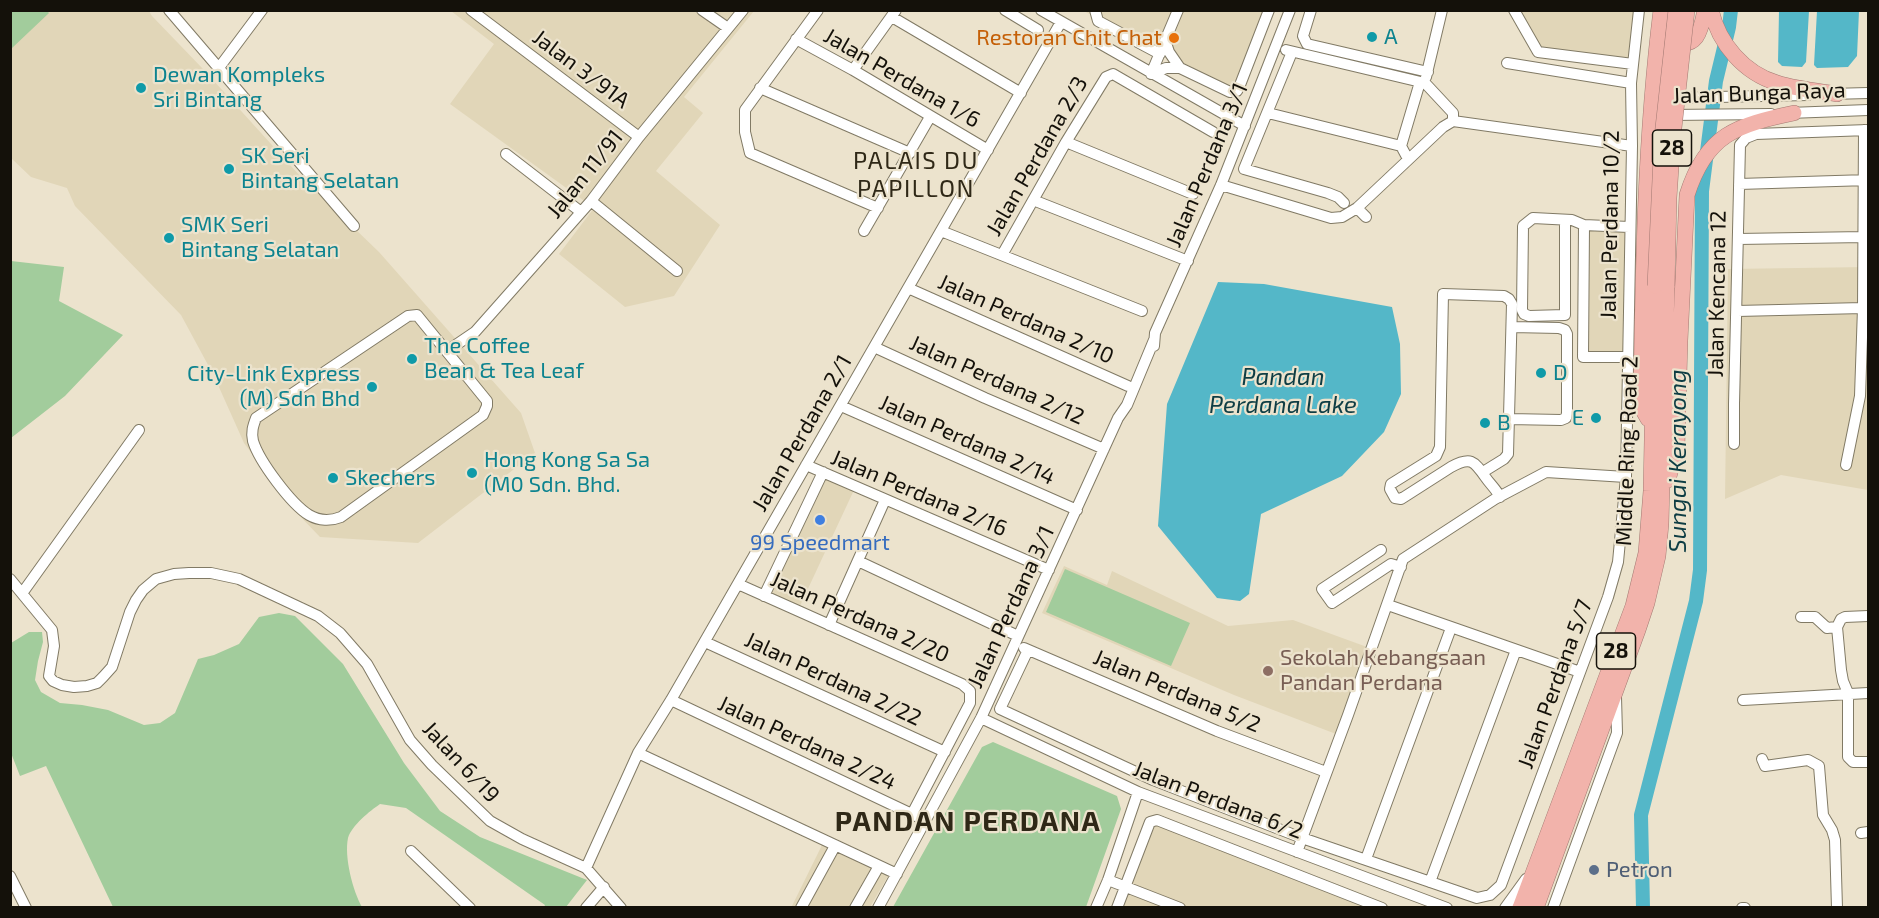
<!DOCTYPE html>
<style>
body{margin:0}
#map{position:relative;width:1879px;height:918px;overflow:hidden;background:#ece3cd;font-family:"Exo 2",sans-serif}
canvas{display:block}
.frame{position:absolute;inset:0;border:12px solid #14110a;pointer-events:none}
</style>
<div id="map">
<canvas width="1879" height="918"></canvas>
<div class="frame"></div>
</div>
<script>
const ctx = document.querySelector('canvas').getContext('2d');
ctx.lineJoin = 'round';
function fillPath(path, color) { ctx.fillStyle = color; ctx.fill(path, 'evenodd'); }
function strokePath(path, color, width, dash) { ctx.strokeStyle = color; ctx.lineWidth = width; ctx.lineCap = dash ? 'butt' : 'round'; ctx.setLineDash(dash || []); ctx.stroke(path); }
function label(font, color, halo, rows, align = 'center') {
  ctx.font = font + ' "Exo 2",sans-serif'; ctx.lineWidth = 4.5; ctx.setLineDash([]); ctx.textBaseline = 'middle'; ctx.strokeStyle = halo; ctx.fillStyle = color; for (const [text, x, y, turn = 0] of rows) {
    ctx.save(); ctx.translate(x, y); ctx.rotate((+turn || 0) * Math.PI / 180); ctx.textAlign = isNaN(turn) ? turn : align; if (halo) ctx.strokeText(text, 0, 0); ctx.fillText(text, 0, 0); ctx.restore();
  }
}
fillPath(new Path2D(`
 M 10,11 L 149,11 L 152,16 L 204,70 L 300,176 L 379,252 L 521,413 L 535,453 L 418,543 L 320,537 L 293,509 L 244,443 L 214,376 L 181,315 L 75,206 L 67,188 L 31,177 L 11,158 Z
 M 451,11 L 754,11 L 684,97 L 703,113 L 656,171 L 720,225 L 674,296 L 625,307 L 559,254 L 594,208 L 450,104 L 494,44 Z
 M 1084,11 L 1265,11 L 1236,87 L 1231,89 L 1181,66 Z
 M 1517,11 L 1637,11 L 1631,60 L 1539,49 Z
 M 1587,228 L 1626,229 L 1625,354 L 1586,354 Z
 M 1868,267 L 1868,490 L 1781,475 L 1725,499 L 1728,269 Z
 M 824,477 L 854,490 L 799,608 L 768,594 Z
 M 1064,566 L 1107,585 L 1112,571 L 1228,626 L 1293,620 L 1367,647 L 1336,734 L 1234,695 L 1042,613 Z
 M 1157,823 L 1376,908 L 1119,908 L 1152,824 Z
 M 822,845 L 888,876 L 870,907 L 791,908 Z`), '#e1d6b8');
fillPath(new Path2D(`
 M 11,10 L 47,11 L 49,13 L 11,49 Z
 M 11,261 L 64,267 L 59,301 L 123,335 L 65,396 L 11,438 Z
 M 1065,569 L 1190,623 L 1171,666 L 1046,612 Z
 M 279,613 L 295,616 L 343,664 L 404,763 L 440,811 L 480,837 L 587,880 L 566,907 L 544,907 L 545,905 L 406,808 L 380,804 C 370,811 352,825 348,838 C 344,857 353,891 362,907 L 113,907 L 46,766 L 20,776 L 11,753 L 11,643 L 29,632 L 42,632 L 43,642 L 38,661 L 35,680 L 41,692 L 60,703 L 82,705 L 108,710 L 144,725 L 160,723 L 175,713 L 198,659 L 214,655 L 239,644 L 259,617 Z
 M 993,742 L 1117,796 L 1121,809 L 1086,907 L 893,907 L 982,747 Z`), '#a2cc9c');
fillPath(new Path2D(`
 M 1779,11 L 1809,11 L 1806,62 L 1802,67 L 1782,66 L 1778,62 Z
 M 1817,11 L 1859,11 L 1857,56 L 1848,67 L 1817,68 L 1814,65 Z
 M 1218,282 L 1264,284 L 1392,307 L 1400,344 L 1401,394 L 1384,432 L 1342,476 L 1261,514 L 1249,594 L 1240,601 L 1217,598 L 1158,526 L 1167,404 Z`), '#54b7c8');
strokePath(new Path2D(`
 M 1643,908 L 1641,815 L 1696,601 L 1700,570 L 1702,191 L 1716,81 L 1729,27 L 1731,10`), '#54b7c8', 14);
const minor = new Path2D(`
 M 169,10 L 354,226
 M 471,10 L 639,137
 M 702,10 L 728,28
 M 818,10 L 745,110 L 745,132 L 750,153 L 878,208
 M 1005,10 L 1038,30
 M 1041,10 L 1245,126
 M 1095,10 L 1098,21 L 1160,54
 M 1311,10 L 1303,36 L 1307,44 L 1428,72
 M 1514,10 L 1538,52 L 1633,64
 M 892,17 L 1021,93
 M 796,39 L 853,70 L 988,150
 M 1165,40 L 1169,52 L 1180,68 L 1230,92 L 1237,91 L 1240,85 L 1269,10
 M 1286,50 L 1425,83 L 1453,113 L 1453,121
 M 1292,52 L 1244,169 L 1328,193 L 1338,197 L 1344,203
 M 1507,63 L 1631,83
 M 218,69 L 262,10
 M 853,70 L 896,10
 M 1151,74 L 1178,10
 M 1151,74 L 1166,68 L 1180,68
 M 1426,77 L 1442,10
 M 760,88 L 910,153
 M 1830,94 L 1868,93
 M 1671,98 L 1808,95
 M 1268,113 L 1401,146 L 1408,159
 M 1789,113 L 1868,110
 M 1669,115 L 1771,114
 M 1453,121 L 1632,146
 M 1066,142 L 1193,194
 M 1401,146 L 1420,82
 M 506,154 L 581,212
 M 1739,184 L 1868,180
 M 1221,185 L 1331,218 L 1342,217 L 1357,208 L 1443,127 L 1453,121
 M 1033,200 L 1188,261
 M 591,201 L 677,271
 M 1357,208 L 1366,217
 M 1565,220 L 1565,315 L 1529,316 L 1524,314 L 1522,310 L 1523,226 L 1533,218 L 1572,220 L 1584,225 L 1629,227
 M 1584,225 L 1583,357 L 1628,357
 M 864,231 L 930,117
 M 941,231 L 1142,311
 M 1738,239 L 1864,237
 M 1002,255 L 1066,142 L 1106,77 L 1113,74 L 1213,132
 M 908,288 L 1128,386
 M 1737,311 L 1863,308 L 1868,306
 M 417,315 L 487,401 L 487,406 L 483,415 L 341,517 C 331,521 319,521 309,515 C 291,504 259,461 253,441 C 251,432 253,426 256,418 L 408,316 Z
 M 1154,346 L 1155,333 L 1221,185 L 1290,10
 M 874,347 L 985,398 L 1104,449
 M 447,351 L 475,332 L 591,201 L 639,137 L 743,10
 M 841,406 L 1077,510
 M 1509,419 L 1561,420 L 1566,418 L 1567,413 L 1567,334 L 1565,330 L 1559,328 L 1512,327
 M 1734,444 L 1734,404 L 1740,145 L 1746,138 L 1756,134 L 1868,130
 M 806,465 L 1049,570
 M 1846,465 L 1860,396 L 1863,308 L 1864,130
 M 1483,472 L 1504,459 L 1508,454 L 1512,304 L 1509,299 L 1504,296 L 1443,294 L 1440,447 L 1436,456 L 1391,484 L 1390,489 L 1395,498 L 1401,499 L 1451,467 C 1471,456 1474,461 1486,478 C 1490,484 1496,489 1500,497
 M 1381,550 L 1322,589 L 1332,603 L 1391,564 L 1401,567
 M 858,561 L 1018,636
 M 10,579 L 52,630 L 54,646 L 49,676 L 53,681 L 62,685 L 74,687 L 87,686 L 97,683 L 103,677 L 112,667 L 130,612 L 136,600 L 143,590 L 156,579 L 174,574 L 189,573 L 211,573 L 239,579 L 318,616 L 340,633 L 367,664 L 410,740 L 432,765 L 490,821 L 522,839 L 586,868 L 621,908
 M 738,584 L 962,684 L 970,691 L 970,703 L 912,814
 M 23,592 L 139,430
 M 764,596 L 823,472
 M 1388,605 L 1580,672
 M 1868,616 L 1845,617 L 1841,619 L 1837,627 L 1841,670 L 1843,681 L 1848,693 L 1848,757 L 1853,762 L 1868,762
 M 1801,617 L 1815,617 L 1827,628 L 1837,627
 M 829,625 L 885,500
 M 705,642 L 945,752
 M 1024,648 L 1217,731 L 1326,772
 M 1028,650 L 1000,709 L 1153,780 L 1302,838 L 1477,898 L 1490,895 L 1501,885 L 1608,597 L 1618,562 L 1626,477 L 1632,146 L 1631,83 L 1639,10
 M 671,700 L 918,817
 M 1743,700 L 1868,693
 M 981,718 L 1138,792 L 1447,908
 M 638,753 L 897,874
 M 1762,759 L 1765,766 L 1808,760 L 1819,766 L 1823,815 L 1832,830 L 1835,840 L 1837,908
 M 1861,833 L 1868,832
 M 411,851 L 470,908
 M 1297,852 L 1348,715 L 1403,559 L 1495,499 L 1546,472 L 1626,477
 M 1366,859 L 1451,628
 M 586,868 L 638,753 L 671,700 L 1061,22
 M 10,876 L 26,908
 M 1108,880 L 1180,908
 M 1430,882 L 1516,650
 M 586,908 L 604,887
 M 801,908 L 835,846
 M 855,908 L 879,866
 M 878,908 L 981,718 L 1118,418 L 1127,405 L 1154,340
 M 1096,908 L 1108,880 L 1138,792
 M 1117,908 L 1150,822 L 1157,820 L 1382,908
 M 1505,908 L 1526,879
 M 1553,908 L 1617,733 L 1616,697
 M 1742,908 L 1745,908`);
const highway = new Path2D(`
 M 1711,10 C 1719,44 1744,73 1777,83 C 1796,89 1817,91 1837,94
 M 1673,41 C 1698,50 1701,29 1705,10
 M 1648,419 L 1644,412 L 1641,397 C 1643,268 1645,138 1661,10
 M 1668,480 L 1677,447 L 1680,341 L 1687,195 C 1706,134 1737,125 1794,113
 M 1520,908 L 1633,606 L 1646,553 L 1651,491 L 1655,286
 M 1536,908 L 1638,630 L 1647,603 L 1658,556 L 1661,524 L 1667,286`);
strokePath(minor, '#817a65', 12);
strokePath(highway, '#a47a73', 16);
strokePath(minor, '#fff', 10);
strokePath(highway, '#f2b3ab', 15);
const highwayBridge = new Path2D(`
 M 1655,286 L 1662,137 L 1676,10
 M 1667,286 L 1669,198 L 1673,137 L 1687,10`);
strokePath(highwayBridge, '#a47a73', 16, []);
strokePath(highwayBridge, '#f2b3ab', 15);
for (const [x, y, r, color] of [
 [1372,37,6,"#0f9aa8"],
 [1174,38,6,"#e8710a"],
 [141,88,6,"#0f9aa8"],
 [229,169,6,"#0f9aa8"],
 [169,238,6,"#0f9aa8"],
 [412,359,6,"#0f9aa8"],
 [1541,373,6,"#0f9aa8"],
 [372,387,6,"#0f9aa8"],
 [1596,418,6,"#0f9aa8"],
 [1485,423,6,"#0f9aa8"],
 [472,473,6,"#0f9aa8"],
 [333,478,6,"#0f9aa8"],
 [820,520,6,"#3f7fe0"],
 [1268,671,6,"#8d6e63"],
 [1594,870,6,"#5c6f8a"]
]) { const dot = new Path2D(); dot.arc(x, y, r, 0, 2 * Math.PI); ctx.fillStyle = color; ctx.fill(dot); strokePath(dot, '#ece3cd', 2); }
for (const [x, y, w] of [
 [1672,148,39],
 [1616,651,39]
]) { const box = new Path2D(); box.roundRect(x - w / 2, y - 18, w, 36, 4.5); ctx.fillStyle = '#ece3cd'; ctx.fill(box); strokePath(box, '#14110a', 1.5); }
label('bold 21px', '#14110a', null, [
 ["28",1672,148],
 ["28",1616,651]
]);
label('22px', '#0d838f', '#ece3cd', [
 ["A",1384,37],
 ["Dewan Kompleks",153,75],
 ["Sri Bintang",153,100],
 ["SK Seri",241,156],
 ["Bintang Selatan",241,181],
 ["SMK Seri",181,225],
 ["Bintang Selatan",181,250],
 ["The Coffee",424,346],
 ["Bean & Tea Leaf",424,371],
 ["D",1553,373],
 ["City-Link Express",360,374,"right"],
 ["(M) Sdn Bhd",360,399,"right"],
 ["E",1584,418,"right"],
 ["B",1497,423],
 ["Hong Kong Sa Sa",484,460],
 ["(M0 Sdn. Bhd.",484,485],
 ["Skechers",345,478]
], 'left');
label('22px', '#c56008', '#ece3cd', [
 ["Restoran Chit Chat",1162,38]
], 'right');
label('22px', '#14110a', '#ece3cd', [
 ["Jalan 3/91A",581,69,37],
 ["Jalan Perdana 1/6",902,78,30],
 ["Jalan Bunga Raya",1759,93,-2],
 ["Jalan Perdana 2/3",1037,156,-60],
 ["Jalan Perdana 3/1",1207,165,-67],
 ["Jalan 11/91",585,174,-51],
 ["Jalan Perdana 10/2",1610,225,-89],
 ["Jalan Kencana 12",1717,294,-89],
 ["Jalan Perdana 2/10",1026,319,24],
 ["Jalan Perdana 2/12",997,380,24],
 ["Jalan Perdana 2/1",802,433,-60],
 ["Jalan Perdana 2/14",967,440,24],
 ["Middle Ring Road 2",1627,451,-88],
 ["Jalan Perdana 2/16",919,493,23],
 ["Jalan Perdana 3/1",1011,607,-65],
 ["Jalan Perdana 2/20",860,617,24],
 ["Jalan Perdana 2/22",833,679,25],
 ["Jalan Perdana 5/7",1555,684,-70],
 ["Jalan Perdana 5/2",1177,691,23],
 ["Jalan Perdana 2/24",807,743,25],
 ["Jalan 6/19",461,762,47],
 ["Jalan Perdana 6/2",1218,800,21]
]);
label('22px', '#366cbe', '#ece3cd', [
 ["99 Speedmart",820,543]
]);
label('22px', '#785e54', '#ece3cd', [
 ["Sekolah Kebangsaan",1280,658],
 ["Pandan Perdana",1280,683]
], 'left');
label('22px', '#4e5e75', '#ece3cd', [
 ["Petron",1606,870]
], 'left');
ctx.letterSpacing = '1.5px';
label('24px', '#2f2817', '#ece3cd', [
 ["PALAIS DU",916,161],
 ["PAPILLON",916,189]
]);
ctx.letterSpacing = '0px';
label('italic 24px', '#0e3d44', '#ece3cd', [
 ["Pandan",1283,377],
 ["Perdana Lake",1283,405],
 ["Sungai Kerayong",1678,461,-90]
]);
ctx.letterSpacing = '1.5px';
label('bold 28px', '#2f2817', '#ece3cd', [
 ["PANDAN PERDANA",968,822]
]);
ctx.letterSpacing = '0px';
</script>
